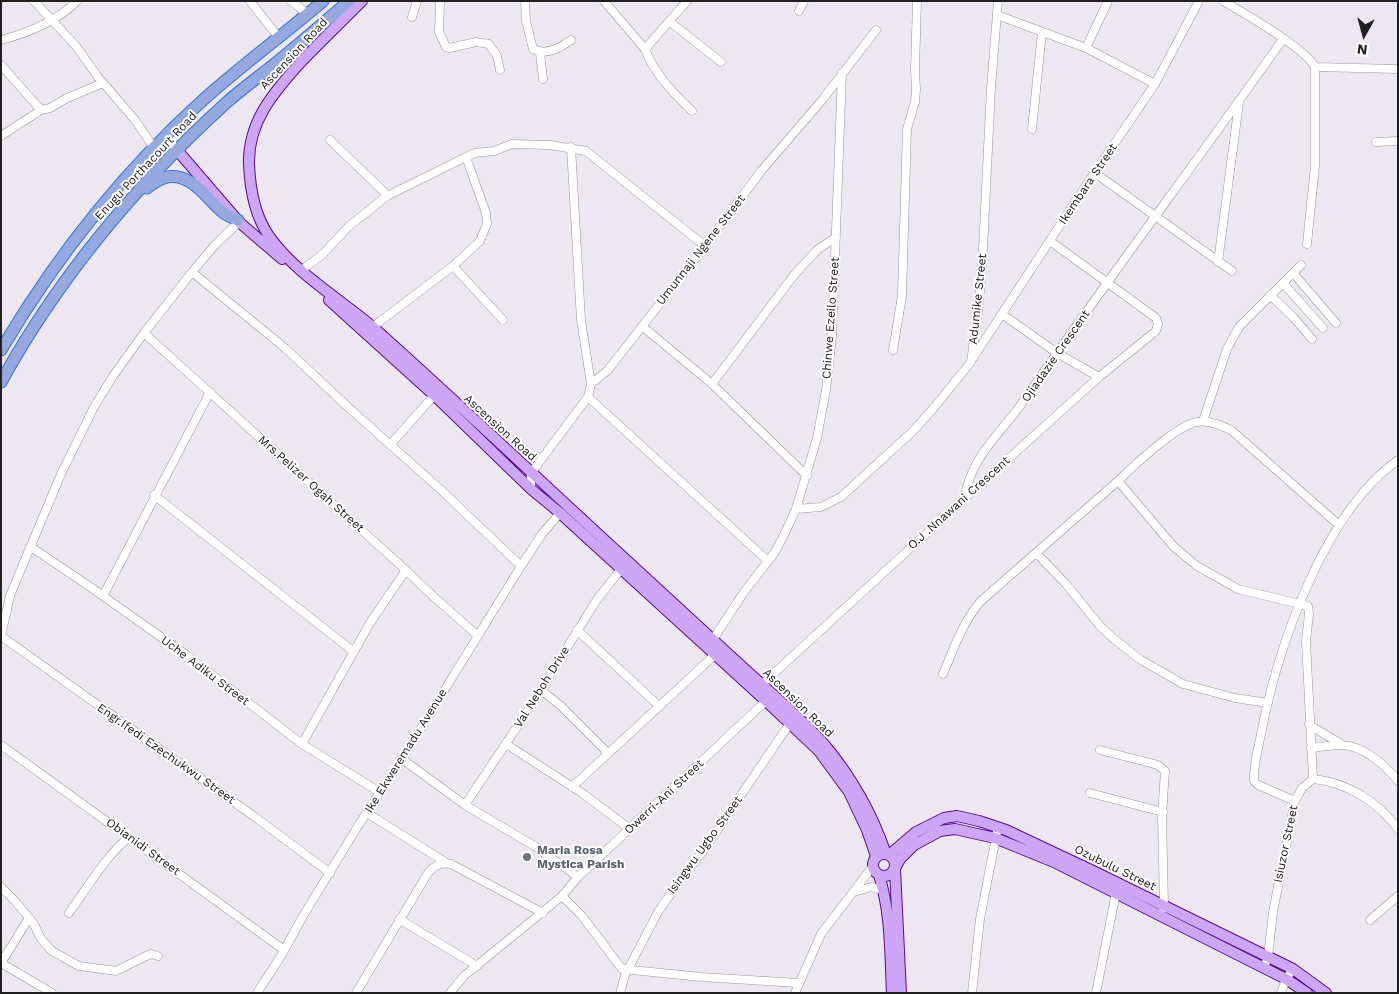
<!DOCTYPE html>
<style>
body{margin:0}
#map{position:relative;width:1399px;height:994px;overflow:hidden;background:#ece7f0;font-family:"Work Sans",sans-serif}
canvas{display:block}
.frame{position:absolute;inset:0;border:2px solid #202020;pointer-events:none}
.north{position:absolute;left:1339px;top:10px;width:50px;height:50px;-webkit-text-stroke:4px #fff;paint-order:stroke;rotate:187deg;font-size:14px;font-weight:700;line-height:20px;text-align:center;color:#202020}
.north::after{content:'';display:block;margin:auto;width:18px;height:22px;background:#202020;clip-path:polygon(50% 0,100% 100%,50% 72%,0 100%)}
</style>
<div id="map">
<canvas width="1399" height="994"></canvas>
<div class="frame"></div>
<div class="north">N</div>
</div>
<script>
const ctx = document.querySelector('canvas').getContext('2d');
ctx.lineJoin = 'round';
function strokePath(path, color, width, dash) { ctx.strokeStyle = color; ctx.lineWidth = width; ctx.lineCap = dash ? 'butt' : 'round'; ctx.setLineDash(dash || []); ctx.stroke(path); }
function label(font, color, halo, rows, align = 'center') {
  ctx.font = font + ' "Work Sans",sans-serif'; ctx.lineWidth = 4; ctx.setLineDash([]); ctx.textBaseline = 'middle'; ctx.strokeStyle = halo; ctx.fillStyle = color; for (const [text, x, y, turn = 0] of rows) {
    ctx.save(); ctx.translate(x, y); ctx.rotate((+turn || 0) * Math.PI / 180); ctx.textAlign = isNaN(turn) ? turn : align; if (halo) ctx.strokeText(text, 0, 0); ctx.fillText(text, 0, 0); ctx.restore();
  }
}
const minor = new Path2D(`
 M 34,1 L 76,46 L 98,77 L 135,120 L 154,148
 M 250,1 L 279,38
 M 291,1 L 308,14
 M 440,1 L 439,32 L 446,47 L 450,48 L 476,42 L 489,44 L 497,56 L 500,70
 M 525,1 L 526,21 L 533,49 C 545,56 560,48 571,40
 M 604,1 L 645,49 C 654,73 673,93 692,111
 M 1223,1 C 1244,13 1305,48 1315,67
 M 799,11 L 804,1
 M 997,15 L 1086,48 L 1155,84
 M 412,17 L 417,1
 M 670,22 L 721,62
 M 1,40 C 28,33 57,21 77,1
 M 1086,48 L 1108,1
 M 645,49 L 687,1
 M 540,53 L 543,79
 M 1,65 L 41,110
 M 1315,67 L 1398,69
 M 1032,129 L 1042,32
 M 1,136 L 41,110 L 50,108 L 67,98 L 103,83
 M 165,136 L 177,150
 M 330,140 L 383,191 L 387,196
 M 1376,142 L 1398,141
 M 571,147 L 581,320 L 591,384
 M 1095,173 L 1232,271
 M 239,222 L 215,245 L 192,272 L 144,333 L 113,376 L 94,407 L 62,472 L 21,569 L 10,596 L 1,636 L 255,817 L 330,873
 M 1307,244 L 1315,166 L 1315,67
 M 1218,262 L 1239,103
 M 453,266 L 503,320
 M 302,270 L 324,253 L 348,227 L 387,196 L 464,158 L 475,153 L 494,151 L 512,144 L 550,145 L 586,151 L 705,246
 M 192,272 L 285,348 L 349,408 L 440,489 L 521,566
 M 1293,273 L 1336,323
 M 1283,283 L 1323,328
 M 1270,295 L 1294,318 L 1312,339
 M 1002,314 L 1057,353 L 1099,377
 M 642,326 L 712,384 L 807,476
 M 370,329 L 453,266 L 480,241 L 487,224 L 486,213 L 466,157
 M 144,333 L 398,563 L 434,597 L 477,635
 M 893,350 L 902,296 L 907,129 L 915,102 L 916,90 L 915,70 L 917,1
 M 973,358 L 1085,187 L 1155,84 L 1199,1
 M 712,384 L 794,275 L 817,250 L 836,237
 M 588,397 L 768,561
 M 1203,421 L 1227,349 L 1239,327 L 1301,265
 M 390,445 L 437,392
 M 1118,481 L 1174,547 L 1197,566 L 1238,589 L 1308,606 L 1309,614 L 1306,641 L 1313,779
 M 531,489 L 531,473 L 588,397 L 591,384 L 608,370 L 705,246 L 762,170 L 823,99 L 876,30
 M 154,495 L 354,652
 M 965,498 C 969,458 1004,430 1025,399 C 1109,277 1198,160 1283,39
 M 796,509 L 821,507 L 841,497 L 913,431 L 932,410 L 971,362 L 978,312 L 982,269 L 991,88 L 998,1
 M 31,547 L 86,584 L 185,654 L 302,744 L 381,793
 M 1036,553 L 1066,584 L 1100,626 L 1114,639 L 1141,660 L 1183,684 L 1235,698 L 1268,703
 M 103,596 L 210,392
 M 577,630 L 659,706
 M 710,644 L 744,592 L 775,552 L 784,535 L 796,509 L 817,438 L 826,390 L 832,336 L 842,73
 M 943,674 C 954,648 962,623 981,601 L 1118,481 C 1133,466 1177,425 1197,422 C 1209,420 1220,425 1231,430 L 1339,525
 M 759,687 L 965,498 L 1099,377 L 1156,331 L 1158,324 L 1156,318 L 1050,241
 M 541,690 L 561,706 L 608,753
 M 1309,725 L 1343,745
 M 302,744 L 370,623 L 406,570
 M 506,744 L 582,793 L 630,829
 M 1,745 L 284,950
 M 1311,748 C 1321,747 1332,745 1342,745 C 1364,746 1385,765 1398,781
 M 1100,750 L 1158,765 L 1165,771 L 1162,815 L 1164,906 L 1163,909
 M 402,759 L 465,805 L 536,847 L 578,877
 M 572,787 L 719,651
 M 1090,793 L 1163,812
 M 1295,801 L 1258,785 L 1254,781 C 1253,764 1259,746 1262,729 C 1279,644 1325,511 1398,460
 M 465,805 L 533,703 L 596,601 L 621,569
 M 367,813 L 445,862
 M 1,887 L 15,901 L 34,924 L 41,939 L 52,951 L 79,966 L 116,971 L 144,957 L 151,954 L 158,956
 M 854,892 L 871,887 L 883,890
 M 562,896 L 582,916 L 622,969 L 701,977 L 798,983
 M 69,913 C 87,888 105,857 129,837
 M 399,919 L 477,966
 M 1370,920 L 1398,896
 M 1,963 L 52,993
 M 1,963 L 29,918
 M 1264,967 L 1268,957 L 1273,912 L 1295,801 L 1302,788 L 1313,779 C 1347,782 1378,802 1398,829
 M 257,993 L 281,956 L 303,916 L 358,826 L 402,759 L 521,566 L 542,534 L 560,513
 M 356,993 L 428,873 C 435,865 441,862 451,864 L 543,913
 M 450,993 L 464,976 L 562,896 L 578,877 L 769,698
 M 620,993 L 625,975 L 658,912 L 681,879 L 703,851 L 790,723
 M 795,993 L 821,934 L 873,866
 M 972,993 L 980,919 L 998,827
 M 1096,993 L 1116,893 L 1119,890
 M 1281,993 L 1286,979 L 1293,969`);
const major = new Path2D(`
 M 362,1 C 341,22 320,42 300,63 C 273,93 248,122 249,164 C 250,189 255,216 269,236 C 296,274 339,298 374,328 C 458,403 540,481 623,557 C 661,592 700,628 738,663 C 766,689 797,714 823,743 C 851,776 872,813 886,854
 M 177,150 L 239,222 L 282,259
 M 329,300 L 434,395 L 531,489 L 560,513 L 766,701 L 819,751 L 849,792 L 867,830 L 876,856
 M873 865a11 11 0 1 1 22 0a11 11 0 1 1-22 0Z
 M 889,855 L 916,832 L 944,818 L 957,816 L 979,821 L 1006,830 L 1093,871 L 1293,969 L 1326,993
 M 895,868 L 900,859 L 914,845 L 940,831 L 955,829 L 995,838 L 1054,862 L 1286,979 L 1307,993
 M 895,869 L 901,993
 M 879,875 C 891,913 890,953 892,993`);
const highway = new Path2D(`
 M 147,188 C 153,183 160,179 167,177 C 192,172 208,201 224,213 C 228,216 233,218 238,220
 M 1,350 C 56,257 123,172 203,100 C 241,66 283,35 323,1
 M 1,382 C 59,277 138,183 226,103 C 244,87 264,73 282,58 C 305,39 327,20 349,1`);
strokePath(minor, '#979797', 9);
strokePath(major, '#5a0c90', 12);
strokePath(highway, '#3474ce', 13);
strokePath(minor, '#fff', 8);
strokePath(major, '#cda7f5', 10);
strokePath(highway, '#95a9e0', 11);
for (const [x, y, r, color] of [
 [527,857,5,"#6b7280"]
]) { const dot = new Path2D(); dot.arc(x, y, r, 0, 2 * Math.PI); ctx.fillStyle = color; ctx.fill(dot); strokePath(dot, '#fff', 2); }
label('12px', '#202020', '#fff', [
 ["Ascension Road",294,54,-47],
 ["Enugu Porthacourt Road",146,166,-47],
 ["Ikembara Street",1088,184,-56],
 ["Umunnaji Ngene Street",701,250,-52],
 ["Adumike Street",978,299,-84],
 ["Chinwe Ezeilo Street",831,318,-86],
 ["Ojiadazie Crescent",1056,356,-55],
 ["Ascension Road",500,428,42],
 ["Mrs.Pelizer Ogah Street",311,484,42],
 ["O.J .Nnawani Crescent",959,503,-42],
 ["Uche Adiku Street",205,671,37],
 ["Val Neboh Drive",542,687,-58],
 ["Ascension Road",798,703,44],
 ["Ike Ekweremadu Avenue",406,751,-58],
 ["Engr.Ifedi Ezechukwu Street",166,754,35],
 ["Owerri-Ani Street",664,797,-43],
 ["Isiuzor Street",1286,844,-78],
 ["Isingwu Ugbo Street",705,845,-54],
 ["Obianidi Street",143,847,36],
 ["Ozubulu Street",1115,868,26]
]);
label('bold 12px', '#5b616d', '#fff', [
 ["Maria Rosa",537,850],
 ["Mystica Parish",537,864]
], 'left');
</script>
